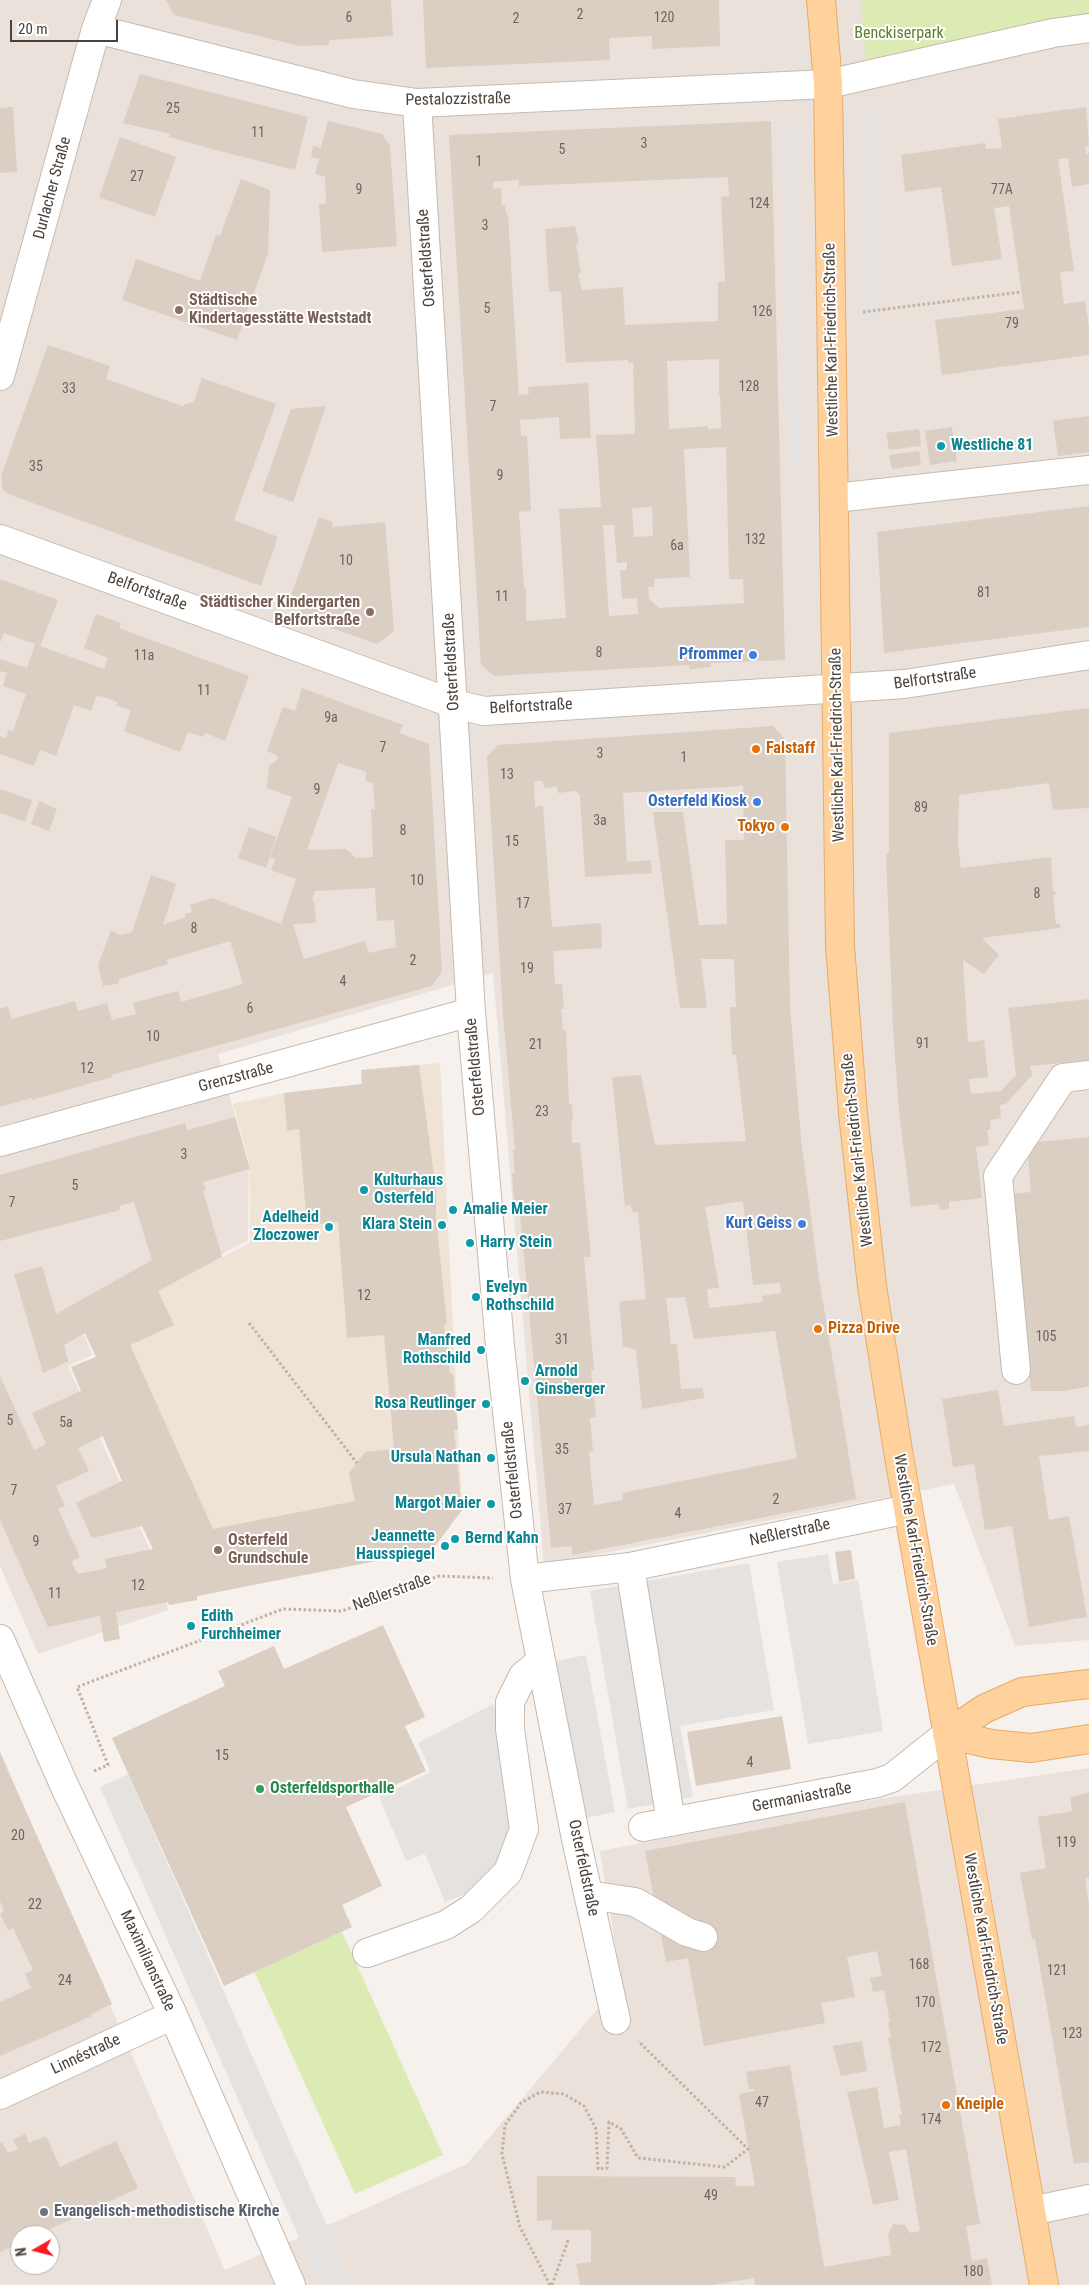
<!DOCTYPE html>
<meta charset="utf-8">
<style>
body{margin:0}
#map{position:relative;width:1089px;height:2285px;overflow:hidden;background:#f6f1ec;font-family:"Roboto Condensed",sans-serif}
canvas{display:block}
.north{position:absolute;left:10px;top:2225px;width:50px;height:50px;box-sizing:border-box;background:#fff;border:1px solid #b7b3b0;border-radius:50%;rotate:262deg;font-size:14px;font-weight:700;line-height:20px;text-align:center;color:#4b4139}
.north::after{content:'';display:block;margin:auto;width:18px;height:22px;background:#ff1a21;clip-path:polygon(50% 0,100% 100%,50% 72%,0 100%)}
.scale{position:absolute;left:10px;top:20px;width:108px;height:22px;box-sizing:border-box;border:2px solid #4b4139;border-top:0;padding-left:6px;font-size:15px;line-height:18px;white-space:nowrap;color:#4b4139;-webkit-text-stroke:4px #fff;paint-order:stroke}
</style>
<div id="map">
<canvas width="1089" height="2285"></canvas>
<div class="north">N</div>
<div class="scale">20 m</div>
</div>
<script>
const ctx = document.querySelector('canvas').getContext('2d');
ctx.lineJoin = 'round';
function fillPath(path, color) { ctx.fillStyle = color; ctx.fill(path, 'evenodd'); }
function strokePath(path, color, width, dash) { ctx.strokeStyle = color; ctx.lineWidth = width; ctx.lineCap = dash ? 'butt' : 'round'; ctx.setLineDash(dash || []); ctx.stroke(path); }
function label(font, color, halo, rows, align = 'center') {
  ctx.font = font + ' "Roboto Condensed",sans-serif'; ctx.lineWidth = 4; ctx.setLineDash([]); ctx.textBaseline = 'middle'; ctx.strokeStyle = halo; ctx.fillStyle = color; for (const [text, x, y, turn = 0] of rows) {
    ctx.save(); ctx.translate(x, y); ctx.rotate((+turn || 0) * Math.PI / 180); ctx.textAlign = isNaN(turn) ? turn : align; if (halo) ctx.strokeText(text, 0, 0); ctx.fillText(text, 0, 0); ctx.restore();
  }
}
fillPath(new Path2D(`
 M 0,0 L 1089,0 L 1089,1640 L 1015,1646 L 954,1484 L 544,1565 L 493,973 L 218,1054 L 249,1166 L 248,1240 L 83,1331 L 92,1355 L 68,1366 L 159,1570 L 168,1610 L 38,1654 L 0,1566 Z
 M 0,1751 L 225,2270 L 467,2164 L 621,1981 L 600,1851 L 838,1805 L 1089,1768 L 1089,2285 L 0,2285 ZM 20,2235 L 50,2235 L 50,2265 L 20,2265 Z`), '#eae2da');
fillPath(new Path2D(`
 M 440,1063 L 462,1510 L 432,1550 L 197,1596 L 197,1600 L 169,1605 L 161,1570 L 153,1549 L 71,1367 L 96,1357 L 85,1333 L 161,1289 L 250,1243 L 250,1166 L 233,1104 L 284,1093 L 361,1084 L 361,1070 Z`), '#efe3d5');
fillPath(new Path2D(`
 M 861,0 L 1089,0 L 1089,40 L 867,73 Z
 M 342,1932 L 443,2155 L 355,2194 L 254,1971 Z`), '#dcebb4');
fillPath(new Path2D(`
 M 860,108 L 875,108 L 880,324 L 865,325 Z
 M 781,122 L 796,122 L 804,466 L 790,467 Z
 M 828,1554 L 833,1584 L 858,1580 L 883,1731 L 808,1744 L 777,1562 Z
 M 749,1563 L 774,1710 L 680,1726 L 693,1797 L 628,1809 L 590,1591 Z
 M 586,1655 L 615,1812 L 580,1819 L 551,1662 Z
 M 493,1704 L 527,1779 L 513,1876 L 445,1902 L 425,1854 L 406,1861 L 379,1797 L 431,1772 L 418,1743 Z
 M 128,1774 L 353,2285 L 320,2285 L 100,1787 Z`), '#e5e2e0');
fillPath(new Path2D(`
 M 166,0 L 391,0 L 393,36 L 329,40 L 329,45 L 300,46 L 174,15 Z
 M 423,0 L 719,0 L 720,46 L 652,49 L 652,36 L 609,38 L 610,60 L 426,68 Z
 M 140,74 L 308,117 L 295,170 L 208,148 L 169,137 L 170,134 L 123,123 Z
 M 13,107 L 17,172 L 0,173 L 0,108 Z
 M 1086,107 L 1089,146 L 1085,146 L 1086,154 L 1089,153 L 1089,184 L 1072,187 L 1068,158 L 1058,159 L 1074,271 L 1060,272 L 1064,304 L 1085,301 L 1089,327 L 1089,355 L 942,375 L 935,320 L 1024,309 L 1009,206 L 994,208 L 1002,259 L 952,266 L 941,187 L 905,192 L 901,155 L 985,143 L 986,149 L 1002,148 L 998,119 Z
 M 328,121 L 382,134 L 390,146 L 397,246 L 322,252 L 319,204 L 326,204 L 325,177 L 315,174 L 319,159 L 311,157 L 313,146 L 321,148 Z
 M 771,121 L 785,660 L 711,663 L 711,667 L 690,669 L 689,665 L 494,676 L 481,665 L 449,135 ZM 728,177 L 729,196 L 721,197 L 725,282 L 718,282 L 718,321 L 625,325 L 623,287 L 582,290 L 578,274 L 581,273 L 576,244 L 579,243 L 575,226 L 545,229 L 549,292 L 561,291 L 566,363 L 628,360 L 628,363 L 633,362 L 635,434 L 596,435 L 601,507 L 559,509 L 566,618 L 526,621 L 526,588 L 524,588 L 519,512 L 531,511 L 527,436 L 521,436 L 520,420 L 559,417 L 560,439 L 591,438 L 588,383 L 528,387 L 529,394 L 519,395 L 508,215 L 506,214 L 505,205 L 502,205 L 501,188 L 493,189 L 493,182 L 519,180 L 519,186 ZM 719,359 L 719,395 L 720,395 L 721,428 L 708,429 L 708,426 L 669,429 L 667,361 ZM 726,447 L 729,579 L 743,579 L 744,603 L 659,608 L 649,599 L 648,587 L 654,587 L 654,579 L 690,577 L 684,449 ZM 652,507 L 653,536 L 634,537 L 632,508 ZM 603,525 L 614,525 L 617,563 L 627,562 L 627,570 L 620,570 L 622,599 L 637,598 L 638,614 L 609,616 Z
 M 120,137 L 176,157 L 155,217 L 99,197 Z
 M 241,179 L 270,190 L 268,254 L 237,340 L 122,300 L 136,259 L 200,281 L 216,235 L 220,236 Z
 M 48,345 L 110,366 L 106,379 L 182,406 L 194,401 L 202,378 L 276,404 L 234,520 L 278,537 L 261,586 L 11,495 L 3,490 L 1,476 Z
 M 326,406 L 293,502 L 262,491 L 291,409 Z
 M 1089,416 L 1089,452 L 1058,456 L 1053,421 Z
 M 952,427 L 957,461 L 930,465 L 925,431 Z
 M 919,429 L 921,446 L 889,450 L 886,433 Z
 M 919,451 L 921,465 L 892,469 L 889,455 Z
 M 1089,506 L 1089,627 L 884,653 L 877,532 Z
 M 319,517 L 333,522 L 332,527 L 385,522 L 394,631 L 377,644 L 298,616 L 304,600 L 291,595 Z
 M 0,579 L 58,600 L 40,646 L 104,669 L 108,658 L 84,648 L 96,614 L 121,623 L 119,628 L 249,676 L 225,741 L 205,733 L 203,737 L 188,732 L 180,752 L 124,731 L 131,711 L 116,705 L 118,702 L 97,695 L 91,711 L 74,705 L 56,756 L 40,750 L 34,766 L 0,754 L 0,736 L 6,738 L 9,730 L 13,731 L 26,694 L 3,686 L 7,673 L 0,671 L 0,659 L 27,668 L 35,644 L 4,633 L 0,643 Z
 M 302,688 L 403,725 L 399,733 L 429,744 L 442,971 L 432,986 L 126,1071 L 112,1075 L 112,1077 L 32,1100 L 31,1098 L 0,1107 L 0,1009 L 8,1006 L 12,1019 L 75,1001 L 78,1011 L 107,1003 L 112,1020 L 136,1014 L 133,1003 L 178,991 L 181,1002 L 243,984 L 230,941 L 167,960 L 168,964 L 119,979 L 119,983 L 108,986 L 107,984 L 103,986 L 98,965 L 111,930 L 120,935 L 132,932 L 151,875 L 176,884 L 163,925 L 186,917 L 185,914 L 192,912 L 190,905 L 212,898 L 281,924 L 296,879 L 271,870 L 275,859 L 270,857 L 292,797 L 267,788 L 269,766 L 277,760 L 278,756 L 267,751 L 283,707 L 295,711 ZM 338,763 L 367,772 L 365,778 L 367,782 L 373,783 L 375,809 L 371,809 L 373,857 L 356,858 L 346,849 L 307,850 ZM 375,888 L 377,921 L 394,920 L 396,947 L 369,953 L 365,941 L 304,959 L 293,924 L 316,923 L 314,901 L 312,900 L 315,891 Z
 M 1089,708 L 1089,808 L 1053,810 L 1049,783 L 959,795 L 958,845 L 961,868 L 1051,857 L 1053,891 L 1055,891 L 1056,895 L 1053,895 L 1056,924 L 1060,924 L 1060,928 L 982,938 L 999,955 L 984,974 L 963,960 L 968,1042 L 984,1040 L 988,1077 L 969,1079 L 971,1094 L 1001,1091 L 1016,1075 L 1008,1008 L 1089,999 L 1089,1060 L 1030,1066 L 1032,1075 L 1006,1104 L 1000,1105 L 1001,1118 L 990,1120 L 991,1129 L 987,1130 L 989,1145 L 976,1147 L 982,1198 L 949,1202 L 949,1209 L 940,1210 L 939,1204 L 911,1207 L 899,1112 L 893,1028 L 886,854 L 889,853 L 889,733 Z
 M 773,726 L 785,739 L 790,1005 L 801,1139 L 819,1278 L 856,1499 L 572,1555 L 572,1546 L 551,1548 L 520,1214 L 515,1215 L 512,1174 L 515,1173 L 513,1150 L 515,1150 L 503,1014 L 487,757 L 498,745 ZM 534,781 L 543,781 L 544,788 L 557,787 L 558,793 L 576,791 L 580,796 L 585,877 L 652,873 L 651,860 L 627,862 L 623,793 L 743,786 L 744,840 L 725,840 L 727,924 L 699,925 L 683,812 L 653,812 L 680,1008 L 707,1008 L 701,959 L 734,959 L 736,1007 L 730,1007 L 732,1055 L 736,1055 L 746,1141 L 655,1145 L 641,1075 L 612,1077 L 625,1206 L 631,1205 L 632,1212 L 638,1212 L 646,1299 L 619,1302 L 623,1346 L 636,1350 L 642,1409 L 704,1398 L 703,1388 L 681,1389 L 677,1344 L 671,1344 L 666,1298 L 685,1297 L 694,1339 L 775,1331 L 797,1458 L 622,1493 L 623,1500 L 594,1505 L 589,1452 L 593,1451 L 590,1418 L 596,1417 L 591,1370 L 594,1370 L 584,1257 L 591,1257 L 580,1143 L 572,1143 L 571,1121 L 573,1121 L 572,1104 L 569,1104 L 566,1030 L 563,1031 L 561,1009 L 564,1009 L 562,984 L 555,984 L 553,951 L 602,948 L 601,923 L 552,927 L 543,806 L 535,807 ZM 743,1201 L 753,1285 L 780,1283 L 781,1293 L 762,1296 L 763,1302 L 709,1308 L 707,1289 L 719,1288 L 705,1207 Z
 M 0,789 L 32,800 L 25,822 L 0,813 Z
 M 39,801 L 57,809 L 49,831 L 31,824 Z
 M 249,827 L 276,837 L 266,868 L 238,858 Z
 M 419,1065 L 436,1190 L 436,1218 L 447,1324 L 444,1325 L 450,1374 L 453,1374 L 458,1430 L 454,1430 L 462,1510 L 432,1550 L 197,1596 L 197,1600 L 169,1605 L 168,1602 L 116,1612 L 120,1639 L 104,1642 L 100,1616 L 48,1627 L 0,1520 L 0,1376 L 34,1450 L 46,1444 L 32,1413 L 81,1391 L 71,1367 L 96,1357 L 85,1333 L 64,1345 L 68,1361 L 43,1373 L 14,1274 L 42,1266 L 56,1314 L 152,1260 L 134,1202 L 119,1206 L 120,1210 L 0,1241 L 0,1175 L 185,1123 L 187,1130 L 235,1117 L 250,1169 L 203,1182 L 206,1191 L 203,1191 L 222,1257 L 158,1291 L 174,1325 L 130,1345 L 213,1529 L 355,1501 L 349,1473 L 365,1452 L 394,1449 L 384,1335 L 347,1338 L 338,1222 L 307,1225 L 299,1129 L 287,1131 L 284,1093 L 362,1084 L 361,1070 ZM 103,1436 L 122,1481 L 76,1503 L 92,1538 L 142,1526 L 153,1549 L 105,1559 L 107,1568 L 78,1574 L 71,1562 L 80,1557 L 58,1509 L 65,1506 L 56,1486 L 89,1471 L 78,1448 Z
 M 1089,1137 L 1089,1386 L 1066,1391 L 1031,1391 L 1013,1194 L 1031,1192 L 1027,1143 Z
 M 998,1390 L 1004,1426 L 1074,1416 L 1076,1427 L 1089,1425 L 1089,1451 L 1039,1456 L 1049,1520 L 1069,1516 L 1087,1617 L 1029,1627 L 1012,1526 L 985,1530 L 974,1464 L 953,1467 L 942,1399 Z
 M 851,1550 L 855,1579 L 839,1582 L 835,1552 Z
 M 383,1625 L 425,1717 L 405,1726 L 426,1771 L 346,1807 L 382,1886 L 342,1905 L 352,1927 L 224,1986 L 112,1738 L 225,1686 L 218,1671 L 274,1646 L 284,1669 Z
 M 782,1716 L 791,1769 L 696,1786 L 687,1732 Z
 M 0,1753 L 112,2004 L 91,2014 L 92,2016 L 0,2056 L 0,2002 L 31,1988 L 25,1974 L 33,1970 L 13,1928 L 8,1930 L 0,1914 L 4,1910 L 0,1901 Z
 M 1089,1793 L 1089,1878 L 1085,1878 L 1089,1904 L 1089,2162 L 1074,2164 L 1035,1939 L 1032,1939 L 1020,1873 L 1046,1868 L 1038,1817 L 1072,1811 L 1070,1797 Z
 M 905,1802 L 980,2224 L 966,2226 L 972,2261 L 987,2258 L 992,2285 L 755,2285 L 754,2278 L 712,2285 L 580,2285 L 576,2264 L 591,2262 L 591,2230 L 551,2230 L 552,2220 L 537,2221 L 537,2176 L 736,2177 L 735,2186 L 755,2186 L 739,2094 L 755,2091 L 754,2089 L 749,2089 L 746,2072 L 790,2065 L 824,2267 L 891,2255 L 888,2235 L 893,2224 L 905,2225 L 910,2233 L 920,2231 L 906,2149 L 889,2152 L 899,2200 L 873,2205 L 847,2092 L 877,2087 L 884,2128 L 901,2125 L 899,2115 L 902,2115 L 888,2037 L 891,2037 L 888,2022 L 890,2022 L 884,1990 L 873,1992 L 870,1978 L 882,1976 L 877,1951 L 847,1957 L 855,1997 L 821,2003 L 825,2023 L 704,2046 L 688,1958 L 666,1962 L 645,1851 Z
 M 862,2041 L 867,2071 L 841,2076 L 833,2046 Z
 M 25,2134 L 29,2143 L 46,2136 L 60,2167 L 116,2141 L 138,2188 L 37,2235 L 20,2235 L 20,2243 L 0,2252 L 0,2143 L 2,2142 L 8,2153 L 18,2149 L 13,2140 Z`), '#dbcec3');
const minor = new Path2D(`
 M 96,29 L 353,94 L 417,103 L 828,84 L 1053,33 L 1089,28
 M 417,103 L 471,1012 L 500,1346 L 525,1579 L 576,1839 L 616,2020
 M 0,376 L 96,29 L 107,0
 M 835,498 L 1089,470
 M 0,539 L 413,689 L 454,704 L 484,711 L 905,684 L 1089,655
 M 0,1142 L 471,1012
 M 1016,1370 L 998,1176 L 1063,1078 L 1089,1075
 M 630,1567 L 671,1822
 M 525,1579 L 630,1567 L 908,1509
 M 0,1639 L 64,1785 L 173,2015 L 291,2285
 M 643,1827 L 877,1783 L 892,1778 L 947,1734
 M 589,1895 L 635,1902 L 687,1932 L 703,1937
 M 367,1953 L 446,1925 L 471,1909 L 508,1872 L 524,1829 L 510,1729 L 510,1702 L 523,1676 L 541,1661
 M 0,2095 L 173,2015
 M 1031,2211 L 1089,2199`);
const major = new Path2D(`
 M 821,0 L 828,84 L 840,946 L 853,1113 L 872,1286 L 898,1451 L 1044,2285
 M 947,1734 L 984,1709 L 1022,1692 L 1089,1684
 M 947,1734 L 991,1744 L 1031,1748 L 1089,1739`);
strokePath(minor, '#c5bab0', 30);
strokePath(major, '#e8aa68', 30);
strokePath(new Path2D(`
 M 863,312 L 1021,292
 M 249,1323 L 357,1463
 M 94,1771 L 108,1765 L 77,1687 L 283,1609 L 342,1611 L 439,1576 L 493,1578
 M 550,2285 L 520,2227 L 502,2154 L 505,2125 L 521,2103 L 540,2092 L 564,2094 L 584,2106 L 596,2129 L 598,2169 L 607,2168 L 609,2122 L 621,2129 L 638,2158 L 725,2167 L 748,2149 L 638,2041
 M 552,2285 L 569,2238`), '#c5b09e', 3, [2.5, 2.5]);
strokePath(minor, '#fff', 28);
strokePath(major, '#ffd19c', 28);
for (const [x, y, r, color] of [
 [179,310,5,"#8d6e63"],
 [941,446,5,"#0f9aa8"],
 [370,612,5,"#8d6e63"],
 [753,655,5,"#3f7fe0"],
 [756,749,5,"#e8710a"],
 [757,802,5,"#3f7fe0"],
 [785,827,5,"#e8710a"],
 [364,1190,5,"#0f9aa8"],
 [453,1210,5,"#0f9aa8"],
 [802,1224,5,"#3f7fe0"],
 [442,1225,5,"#0f9aa8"],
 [329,1227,5,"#0f9aa8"],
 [470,1243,5,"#0f9aa8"],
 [476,1297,5,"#0f9aa8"],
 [818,1329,5,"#e8710a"],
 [481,1350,5,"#0f9aa8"],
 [525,1381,5,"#0f9aa8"],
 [486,1404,5,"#0f9aa8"],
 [491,1458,5,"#0f9aa8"],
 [491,1504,5,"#0f9aa8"],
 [455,1539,5,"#0f9aa8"],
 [445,1546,5,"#0f9aa8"],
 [218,1550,5,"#8d6e63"],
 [191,1626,5,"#0f9aa8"],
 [260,1789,5,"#2e9e5b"],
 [946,2105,5,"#e8710a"],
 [44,2212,5,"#6b7280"]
]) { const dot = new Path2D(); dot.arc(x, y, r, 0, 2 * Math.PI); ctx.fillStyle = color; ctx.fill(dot); strokePath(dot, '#fff', 2); }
label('14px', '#6f645c', null, [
 ["2",580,15],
 ["6",349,18],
 ["120",664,18],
 ["2",516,19],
 ["25",173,109],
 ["11",258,133],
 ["3",644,144],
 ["5",562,150],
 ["1",479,162],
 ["27",137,177],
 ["9",359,190],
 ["77A",1002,190],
 ["124",759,204],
 ["3",485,226],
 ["5",487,309],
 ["126",762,312],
 ["79",1012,324],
 ["128",749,387],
 ["33",69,389],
 ["7",493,407],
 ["35",36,467],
 ["9",500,476],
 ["132",755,540],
 ["6a",677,546],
 ["10",346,561],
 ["81",984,593],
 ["11",502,597],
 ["8",599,653],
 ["11a",144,656],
 ["11",204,691],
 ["9a",331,718],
 ["7",383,748],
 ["3",600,754],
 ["1",684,758],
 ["13",507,775],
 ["9",317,790],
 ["89",921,808],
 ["3a",600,821],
 ["8",403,831],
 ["15",512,842],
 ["10",417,881],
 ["8",1037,894],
 ["17",523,904],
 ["8",194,929],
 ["2",413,961],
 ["19",527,969],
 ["4",343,982],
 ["6",250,1009],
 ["10",153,1037],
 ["91",923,1044],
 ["21",536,1045],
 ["12",87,1069],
 ["23",542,1112],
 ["3",184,1155],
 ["5",75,1186],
 ["7",12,1203],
 ["12",364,1296],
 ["105",1046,1337],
 ["31",562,1340],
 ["5",10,1421],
 ["5a",66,1423],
 ["35",562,1450],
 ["7",14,1491],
 ["2",776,1500],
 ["37",565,1510],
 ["4",678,1514],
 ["9",36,1542],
 ["12",138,1586],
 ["11",55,1594],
 ["15",222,1756],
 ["4",750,1763],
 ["20",18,1836],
 ["119",1066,1843],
 ["22",35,1905],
 ["168",919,1965],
 ["121",1057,1971],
 ["24",65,1981],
 ["170",925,2003],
 ["123",1072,2034],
 ["172",931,2048],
 ["47",762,2103],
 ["174",931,2120],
 ["49",711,2196],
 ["180",973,2272]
]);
label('16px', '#5a8028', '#fff', [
 ["Benckiserpark",899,34]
]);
label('16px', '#4b4139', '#fff', [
 ["Pestalozzistraße",458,100,-1],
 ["Durlacher Straße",53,188,-75],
 ["Osterfeldstraße",427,258,-94],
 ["Westliche Karl-Friedrich-Straße",832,340,-91],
 ["Belfortstraße",147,592,20],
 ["Osterfeldstraße",452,662,-93],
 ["Belfortstraße",935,679,-8],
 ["Belfortstraße",531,707,-3],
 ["Westliche Karl-Friedrich-Straße",838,745,-91],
 ["Osterfeldstraße",476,1067,-95],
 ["Grenzstraße",236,1078,-15],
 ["Westliche Karl-Friedrich-Straße",858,1150,-96],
 ["Osterfeldstraße",513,1470,-96],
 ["Neßlerstraße",790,1533,-12],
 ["Westliche Karl-Friedrich-Straße",915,1550,80],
 ["Neßlerstraße",392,1593,-20],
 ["Germaniastraße",802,1798,-11],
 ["Osterfeldstraße",583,1868,78],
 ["Westliche Karl-Friedrich-Straße",985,1949,80],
 ["Maximilianstraße",147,1961,65],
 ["Linnéstraße",86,2055,-25]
]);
label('bold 16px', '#785e54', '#fff', [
 ["Städtische",189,301],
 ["Kindertagesstätte Weststadt",189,319],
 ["Städtischer Kindergarten",360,603,"right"],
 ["Belfortstraße",360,621,"right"],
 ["Osterfeld",228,1541],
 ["Grundschule",228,1559]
], 'left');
label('bold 16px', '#0d838f', '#fff', [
 ["Westliche 81",951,446],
 ["Kulturhaus",374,1181],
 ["Osterfeld",374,1199],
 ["Amalie Meier",463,1210],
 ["Adelheid",319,1218,"right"],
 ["Zloczower",319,1236,"right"],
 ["Klara Stein",432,1225,"right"],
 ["Harry Stein",480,1243],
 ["Evelyn",486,1288],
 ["Rothschild",486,1306],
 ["Manfred",471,1341,"right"],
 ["Rothschild",471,1359,"right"],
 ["Arnold",535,1372],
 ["Ginsberger",535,1390],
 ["Rosa Reutlinger",476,1404,"right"],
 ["Ursula Nathan",481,1458,"right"],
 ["Margot Maier",481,1504,"right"],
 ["Jeannette",435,1537,"right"],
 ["Hausspiegel",435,1555,"right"],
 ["Bernd Kahn",465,1539],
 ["Edith",201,1617],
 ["Furchheimer",201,1635]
], 'left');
label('bold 16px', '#366cbe', '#fff', [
 ["Pfrommer",743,655],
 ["Osterfeld Kiosk",747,802],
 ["Kurt Geiss",792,1224]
], 'right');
label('bold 16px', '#c56008', '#fff', [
 ["Falstaff",766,749],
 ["Tokyo",775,827,"right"],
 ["Pizza Drive",828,1329],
 ["Kneiple",956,2105]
], 'left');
label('bold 16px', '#27864d', '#fff', [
 ["Osterfeldsporthalle",270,1789]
], 'left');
label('bold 16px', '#5b616d', '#fff', [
 ["Evangelisch-methodistische Kirche",54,2212]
], 'left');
</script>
